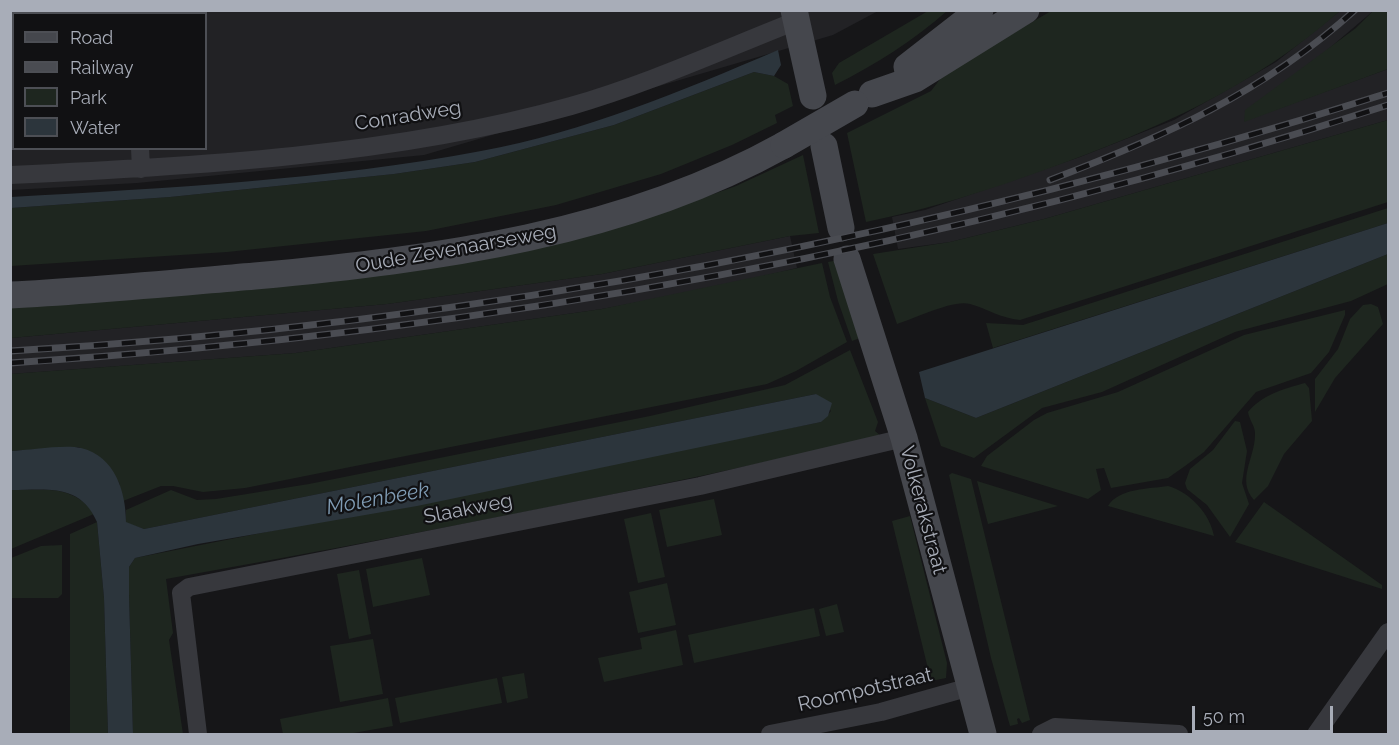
<!DOCTYPE html>
<style>
body{margin:0}
#map{position:relative;width:1399px;height:745px;overflow:hidden;background:#161618;font-family:Raleway,sans-serif}
canvas{display:block}
.frame{position:absolute;inset:0;border:12px solid #a8adb8;pointer-events:none}
.legend{position:absolute;left:12px;top:12px;width:195px;height:138px;box-sizing:border-box;background:#111113;border:2px solid #4d4f55;margin:0;padding:8px 10px;list-style:none;font-size:18px;color:#a8adb8}
.legend li{display:flex;align-items:center;gap:12px;height:30px}
.legend b{width:30px;border:2px solid #4d4f55}
.scale{position:absolute;left:1192px;top:706px;width:141px;height:27px;box-sizing:border-box;border:3px solid #a8adb8;border-top:0;padding-left:8px;font-size:18px;line-height:21px;white-space:nowrap;color:#a8adb8;-webkit-text-stroke:4px #111113;paint-order:stroke}
</style>
<div id="map">
<canvas width="1399" height="745"></canvas>
<div class="frame"></div>
<ul class="legend">
<li><b style="height:8px;background:#45474d"></b>Road</li>
<li><b style="height:8px;background:#4a4c52"></b>Railway</li>
<li><b style="height:16px;background:#1e261f"></b>Park</li>
<li><b style="height:16px;background:#2c353c"></b>Water</li>
</ul>
<div class="scale">50 m</div>
</div>
<script>
const ctx = document.querySelector('canvas').getContext('2d');
ctx.lineJoin = 'round';
function fillPath(path, color) { ctx.fillStyle = color; ctx.fill(path, 'evenodd'); }
function strokePath(path, color, width, dash) { ctx.strokeStyle = color; ctx.lineWidth = width; ctx.lineCap = dash ? 'butt' : 'round'; ctx.setLineDash(dash || []); ctx.stroke(path); }
function label(font, color, halo, rows, align = 'center') {
  ctx.font = font + ' Raleway,sans-serif'; ctx.lineWidth = 4.5; ctx.setLineDash([]); ctx.textBaseline = 'middle'; ctx.strokeStyle = halo; ctx.fillStyle = color; for (const [text, x, y, turn = 0] of rows) {
    ctx.save(); ctx.translate(x, y); ctx.rotate((+turn || 0) * Math.PI / 180); ctx.textAlign = isNaN(turn) ? turn : align; if (halo) ctx.strokeText(text, 0, 0); ctx.fillText(text, 0, 0); ctx.restore();
  }
}
fillPath(new Path2D(`
 M 11,11 L 878,11 L 833,35 L 424,155 L 137,183 L 11,190 ZM 14,14 L 206,14 L 206,148 L 14,148 Z
 M 1340,11 L 1373,11 L 1244,121 L 1388,69 L 1388,120 L 1044,219 L 950,242 L 898,249 L 892,217 L 925,210 L 1080,157 L 1174,120 L 1276,62 Z
 M 790,236 L 797,268 L 713,288 L 602,309 L 296,353 L 11,374 L 11,338 L 387,304 L 602,274 Z`), '#222225');
fillPath(new Path2D(`
 M 928,11 L 947,11 C 914,40 875,65 835,85 L 832,73 L 839,63 Z
 M 1051,11 L 1340,11 C 1252,88 1159,128 1050,168 C 989,190 930,209 866,222 L 847,133 L 931,91 L 944,74 Z
 M 1373,11 L 1388,11 L 1388,69 L 1244,122 L 1245,110 L 1356,28 Z
 M 754,72 L 774,76 L 788,84 L 793,106 L 775,115 L 777,123 L 732,145 L 661,174 L 556,205 L 426,231 L 227,252 L 11,266 L 11,208 L 170,197 L 394,174 L 475,162 L 614,125 Z
 M 1388,120 L 1388,202 L 1020,320 C 1000,318 988,309 970,304 C 954,299 913,319 897,324 L 873,254 L 950,242 L 1044,219 Z
 M 803,155 L 819,233 L 790,236 L 602,274 L 387,304 L 11,338 L 11,304 L 652,216 L 736,186 Z
 M 1388,208 L 1388,223 L 993,348 L 986,323 L 1023,325 Z
 M 1388,254 L 1388,284 L 1351,301 L 1235,332 L 1102,392 L 1042,408 L 974,458 L 941,446 L 925,398 L 976,418 Z
 M 839,260 L 860,338 L 852,341 L 838,301 L 828,262 Z
 M 822,263 L 830,297 L 847,342 L 796,371 L 767,384 L 245,488 L 203,492 L 173,486 L 161,486 L 123,501 L 119,482 L 79,447 L 11,451 L 10,374 L 296,353 L 602,309 Z
 M 1371,304 L 1378,307 L 1383,324 L 1335,378 L 1315,412 L 1315,379 L 1338,349 L 1350,319 L 1363,305 Z
 M 1345,310 L 1345,315 L 1329,352 L 1311,373 L 1256,392 L 1204,452 L 1185,466 L 1168,478 L 1111,488 L 1104,468 L 1096,469 L 1101,490 L 1088,499 L 981,466 L 987,456 L 1034,420 L 1047,413 L 1118,392 L 1244,335 Z
 M 850,350 L 878,422 L 875,431 L 881,436 C 644,491 406,536 166,579 L 173,633 L 169,640 L 183,734 L 133,734 L 129,595 L 129,567 L 135,558 L 821,422 L 831,411 L 816,394 L 144,529 L 126,523 L 126,510 L 171,490 L 197,500 L 216,499 L 309,484 L 650,416 L 785,385 Z
 M 1305,383 L 1309,388 L 1312,421 L 1284,454 L 1268,486 L 1254,500 C 1236,480 1255,458 1255,435 C 1256,427 1249,420 1248,412 C 1263,394 1284,389 1305,383 Z
 M 1235,421 L 1240,422 L 1247,451 L 1242,483 L 1249,504 L 1230,537 L 1207,505 L 1187,489 L 1185,483 L 1190,469 L 1213,450 Z
 M 952,473 L 971,479 L 1030,720 L 1022,723 L 1019,718 L 1017,719 L 1018,724 L 1010,726 L 991,658 L 949,475 Z
 M 977,481 L 1058,506 L 988,524 Z
 M 1168,486 C 1190,492 1210,514 1214,536 L 1108,506 C 1119,488 1149,489 1168,486 Z
 M 10,490 C 42,490 74,484 94,514 L 11,549 Z
 M 714,499 L 722,535 L 667,547 L 659,510 Z
 M 1264,502 L 1382,585 L 1382,589 L 1235,542 Z
 M 651,513 L 665,577 L 638,583 L 624,519 Z
 M 910,516 L 947,663 L 946,678 L 931,681 L 892,521 Z
 M 97,522 L 104,598 L 108,734 L 70,734 L 70,534 Z
 M 62,545 L 62,594 L 58,598 L 11,598 L 11,558 L 41,546 Z
 M 422,558 L 430,595 L 373,607 L 366,569 Z
 M 359,570 L 371,634 L 349,639 L 337,574 Z
 M 667,583 L 676,625 L 638,633 L 629,592 Z
 M 837,604 L 844,632 L 826,636 L 819,609 Z
 M 814,608 L 820,636 L 694,663 L 688,635 Z
 M 676,630 L 683,665 L 604,682 L 598,658 L 642,649 L 640,638 Z
 M 373,639 L 383,694 L 340,702 L 330,646 Z
 M 524,673 L 528,698 L 507,703 L 502,677 Z
 M 497,678 L 502,703 L 400,723 L 395,698 Z
 M 388,698 L 393,726 L 348,734 L 283,734 L 280,719 Z`), '#1e261f');
fillPath(new Path2D(`
 M 778,50 L 781,65 L 774,76 L 754,72 L 614,125 L 475,162 L 394,174 L 170,197 L 11,208 L 11,197 C 167,188 327,180 481,151 C 584,132 682,91 778,50 Z
 M 1388,223 L 1388,254 L 976,418 L 925,398 L 919,372 Z
 M 816,394 L 832,403 L 828,416 L 821,422 L 417,506 L 198,544 L 135,558 L 129,567 L 129,595 L 133,734 L 108,734 L 104,598 L 97,522 C 80,483 47,490 11,490 L 11,451 C 28,450 66,444 81,448 C 115,456 126,492 126,522 L 144,529 Z`), '#2c353c');
strokePath(new Path2D(`
 M 131,10 L 131,14
 M 140,148 L 141,169
 M 10,175 C 194,166 394,156 571,106 C 648,84 722,50 796,21
 M 198,734 L 181,593 L 189,587 L 700,486 L 904,438
 M 770,734 L 881,712 L 970,687
 M 1041,734 L 1055,727 L 1179,734
 M 1316,734 L 1388,632`), '#37383d', 18);
strokePath(new Path2D(`
 M 794,10 L 813,96
 M 907,67 L 980,10
 M 872,94 L 915,79 L 1026,10
 M 824,146 L 841,228
 M 847,259 L 904,438 L 983,734
 M 10,295 C 93,291 173,283 255,276 C 437,259 622,235 784,145`), '#45474d', 27);
const rail = new Path2D(`
 M 1050,180 C 1163,137 1263,93 1355,10
 M 10,351 C 478,324 943,235 1388,93
 M 10,363 C 478,333 943,250 1388,105`);
strokePath(rail, '#4a4c52', 7);
strokePath(rail, '#111113', 4.5, [14]);
strokePath(new Path2D(`
 M 784,145 L 855,104`), '#45474d', 27);
label('20px', '#a8adb8', '#111113', [
 ["Conradweg",408,116,-9],
 ["Oude Zevenaarseweg",456,249,-10],
 ["Slaakweg",468,509,-11],
 ["Volkerakstraat",923,510,75],
 ["Roompotstraat",865,690,-13]
]);
label('italic 21px', '#7f9bb3', '#111113', [
 ["Molenbeek",378,499,-10]
]);
</script>
